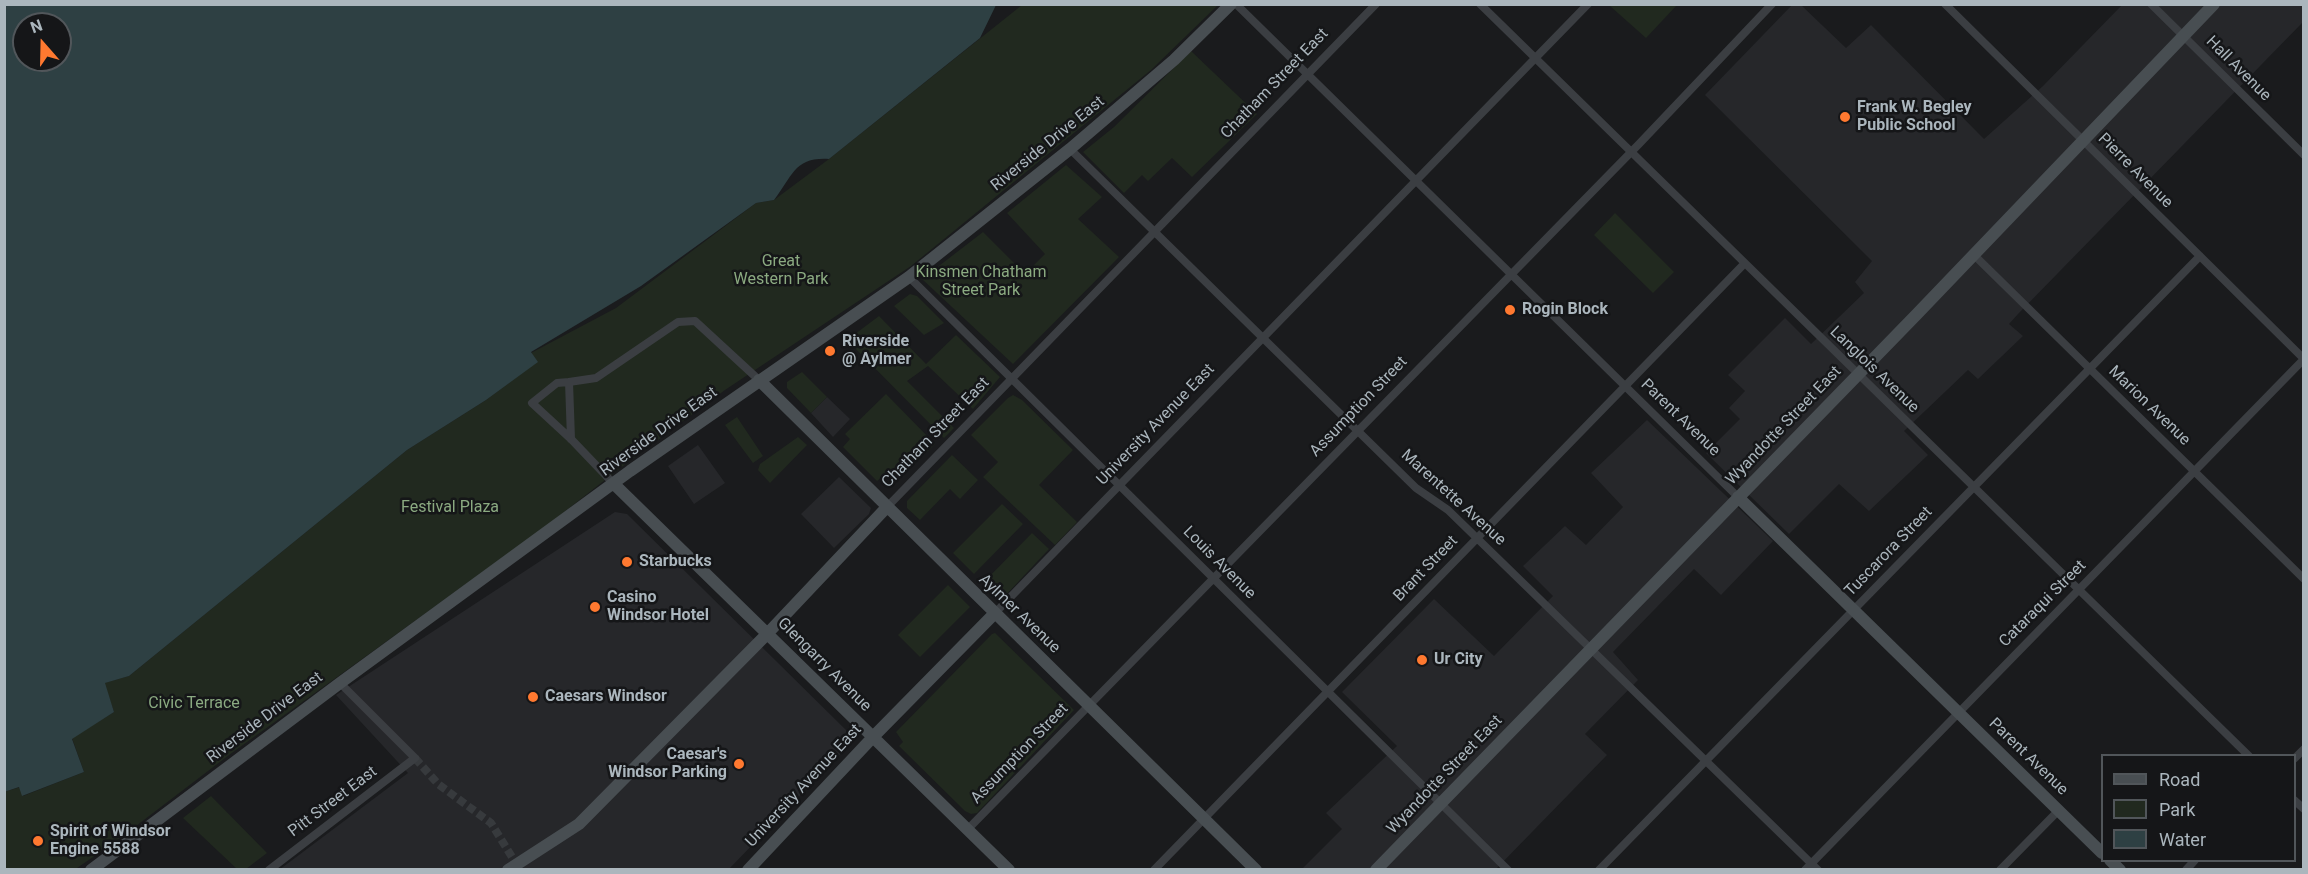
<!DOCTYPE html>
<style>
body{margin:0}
#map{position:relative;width:2308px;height:874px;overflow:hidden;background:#1a1b1d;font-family:Roboto,sans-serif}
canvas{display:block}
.frame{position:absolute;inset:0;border:6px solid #abb6bd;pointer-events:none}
.legend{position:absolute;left:2101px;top:754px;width:195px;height:108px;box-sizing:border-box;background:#151618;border:2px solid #51565a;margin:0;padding:8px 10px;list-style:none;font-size:18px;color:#abb6bd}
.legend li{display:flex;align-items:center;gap:12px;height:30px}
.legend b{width:30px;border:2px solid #51565a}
.north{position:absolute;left:12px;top:12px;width:60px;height:60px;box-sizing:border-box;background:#151618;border:2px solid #51565a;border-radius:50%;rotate:340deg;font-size:16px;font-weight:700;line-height:24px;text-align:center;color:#abb6bd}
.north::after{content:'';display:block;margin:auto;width:21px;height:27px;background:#ff7930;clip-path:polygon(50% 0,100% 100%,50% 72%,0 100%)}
</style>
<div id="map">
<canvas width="2308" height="874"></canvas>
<div class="frame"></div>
<ul class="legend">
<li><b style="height:8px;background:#484e52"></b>Road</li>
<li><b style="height:16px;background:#21291f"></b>Park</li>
<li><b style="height:16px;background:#2e4043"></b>Water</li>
</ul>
<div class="north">N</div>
</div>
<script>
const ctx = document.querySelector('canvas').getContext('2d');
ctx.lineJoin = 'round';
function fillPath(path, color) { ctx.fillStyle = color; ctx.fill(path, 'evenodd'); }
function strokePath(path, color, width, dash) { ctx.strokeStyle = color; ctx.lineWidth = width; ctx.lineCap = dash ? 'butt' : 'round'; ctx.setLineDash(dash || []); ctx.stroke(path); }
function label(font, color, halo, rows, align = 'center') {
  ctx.font = font + ' Roboto,sans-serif'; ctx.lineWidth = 5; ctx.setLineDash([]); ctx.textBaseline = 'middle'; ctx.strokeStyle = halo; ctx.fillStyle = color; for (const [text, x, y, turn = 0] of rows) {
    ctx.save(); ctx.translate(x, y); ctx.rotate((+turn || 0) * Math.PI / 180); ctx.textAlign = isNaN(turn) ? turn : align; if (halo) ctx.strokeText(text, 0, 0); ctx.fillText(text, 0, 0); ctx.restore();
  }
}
fillPath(new Path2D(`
 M 1792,5 L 1801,5 L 1846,48 L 1871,25 L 1984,139 L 2043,86 L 2122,5 L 2303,5 L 2303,22 L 2018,314 L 2009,324 L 2023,336 L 1978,379 L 1968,370 L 1904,431 L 1928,455 L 1869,511 L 1839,484 L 1789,534 L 1706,453 L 1740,419 L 1729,408 L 1745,391 L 1728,375 L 1785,318 L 1811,344 L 1864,293 L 1855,282 L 1872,261 L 1705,95 Z
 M 827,397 L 850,419 L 833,437 L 811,413 Z
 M 1647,420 L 1773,541 L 1721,595 L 1694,569 L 1613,652 L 1638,680 L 1585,734 L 1607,755 L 1496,869 L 1301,870 L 1342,829 L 1326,813 L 1397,746 L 1342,692 L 1434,599 L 1494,656 L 1553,596 L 1523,566 L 1565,526 L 1586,545 L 1623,507 L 1591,473 Z
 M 698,445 L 725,483 L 694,504 L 668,466 Z
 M 839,477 L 871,508 L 869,514 L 834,548 L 801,514 Z
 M 615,512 L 627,514 L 847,731 L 852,740 L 849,745 L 729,869 L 279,870 L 408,773 L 336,695 Z`), '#26272a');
fillPath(new Path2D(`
 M 1612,4 L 1677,4 L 1677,5 L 1646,38 L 1610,6 Z
 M 1022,5 L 1218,5 L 1151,70 L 911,266 L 725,390 L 619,469 L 545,527 L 229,755 L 115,842 L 77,868 L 5,869 L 4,792 L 20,787 L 23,796 L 84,772 L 72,738 L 114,712 L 104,683 L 129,676 L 407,450 L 486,400 L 537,362 L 531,353 L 616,308 L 756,203 L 774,200 L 829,159 Z
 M 1191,51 L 1257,114 L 1192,177 L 1172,158 L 1148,181 L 1142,175 L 1124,193 L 1083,152 L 1114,127 Z
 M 1066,165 L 1102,197 L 1078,219 L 1119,257 L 1013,364 L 922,279 L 983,232 L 1025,274 L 1045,254 L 1007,213 Z
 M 1615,213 L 1674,272 L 1653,293 L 1594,235 Z
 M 910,294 L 917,296 L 944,323 L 924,335 L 894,306 Z
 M 879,316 L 926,364 L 956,335 L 1000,377 L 973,409 L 928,366 L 907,381 L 954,428 L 944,438 L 847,340 Z
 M 802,372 L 827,397 L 811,413 L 787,388 L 787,382 Z
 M 886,394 L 935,444 L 895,483 L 886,474 L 877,481 L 843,447 L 850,439 L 845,434 Z
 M 1013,395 L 1022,400 L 1073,450 L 1039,485 L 1077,522 L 1055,545 L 983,477 L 998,462 L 971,435 L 1008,398 Z
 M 737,417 L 763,456 L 753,463 L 725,425 Z
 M 798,437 L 807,445 L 770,483 L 758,470 L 760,464 Z
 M 952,455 L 978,480 L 960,499 L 950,489 L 920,520 L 907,508 L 907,501 Z
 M 1002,504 L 1023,524 L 974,574 L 953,553 Z
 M 1032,533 L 1049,549 L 1003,598 L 998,597 L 983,583 Z
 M 948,585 L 970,607 L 920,657 L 898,635 Z
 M 995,633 L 1074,710 L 977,813 L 971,814 L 965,811 L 899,746 L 903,742 L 896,732 L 992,634 Z
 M 211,796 L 267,853 L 246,869 L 237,869 L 183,818 Z`), '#21291f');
fillPath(new Path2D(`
 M 4,5 L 5,4 L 996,5 L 980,38 L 829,159 C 794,157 793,176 774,200 L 756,203 L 641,286 L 531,352 L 538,362 L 486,400 L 407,450 L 129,676 L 105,683 L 114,712 L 72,739 L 84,772 L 22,796 L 19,787 L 4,792 ZM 24,24 L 60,24 L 60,60 L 24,60 Z`), '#2e4043');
strokePath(new Path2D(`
 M 415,758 L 438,784 L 491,823 L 517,865`), '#373a3d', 8, [8, 4]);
strokePath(new Path2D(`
 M 1236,4 L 1738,497
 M 1480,4 L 2249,756
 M 1945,4 L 2304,359
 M 2151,4 L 2304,155
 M 1070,149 L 1416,488 L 1448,510 L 1818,870
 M 1974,255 L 2304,579
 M 909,277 L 1508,870
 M 569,382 L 557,383 L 532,403 L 571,439 L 614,484
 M 571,439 L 569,382 L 596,378 L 678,322 L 695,321 L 759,380
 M 887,507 L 1376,4
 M 995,613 L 1588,4
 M 2294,759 L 2304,749
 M 2294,800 L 2304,809
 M 968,829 L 1639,144 L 1772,4
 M 269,870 L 415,758 L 340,683
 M 1154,870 L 1744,264
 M 1599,870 L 2200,256
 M 1805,870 L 2304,359
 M 2000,870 L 2059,810
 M 2186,870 L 2195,860`), '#3b3e42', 8);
strokePath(new Path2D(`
 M 759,380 L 1256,870
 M 614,484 L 1009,870
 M 1738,497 L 2102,853
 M 2110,860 L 2120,870
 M 91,870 L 340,683 L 630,471 L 909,277 L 1070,149 L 1174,60 L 1231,4
 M 508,870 L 579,824 L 768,633 L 887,507
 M 748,870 L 873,737 L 995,613
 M 1376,870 L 1917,314 L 2214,4`), '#484e52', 12);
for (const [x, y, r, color] of [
 [1845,117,6,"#ff7930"],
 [1510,310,6,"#ff7930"],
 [830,351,6,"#ff7930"],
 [627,562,6,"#ff7930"],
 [595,607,6,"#ff7930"],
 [1422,660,6,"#ff7930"],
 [533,697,6,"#ff7930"],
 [739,764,6,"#ff7930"],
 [38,841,6,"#ff7930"]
]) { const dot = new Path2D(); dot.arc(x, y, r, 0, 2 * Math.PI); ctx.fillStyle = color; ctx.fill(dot); strokePath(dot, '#151618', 2); }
label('16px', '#abb6bd', '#151618', [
 ["Hall Avenue",2238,69,45],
 ["Chatham Street East",1275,84,-46],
 ["Riverside Drive East",1048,144,-39],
 ["Pierre Avenue",2135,171,45],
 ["Langlois Avenue",1874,370,44],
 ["Marion Avenue",2149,406,44],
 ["Assumption Street",1359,407,-46],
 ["Parent Avenue",1680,418,44],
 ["University Avenue East",1156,425,-46],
 ["Wyandotte Street East",1784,426,-46],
 ["Riverside Drive East",659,432,-36],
 ["Chatham Street East",936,433,-46],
 ["Marentette Avenue",1453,498,42],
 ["Tuscarora Street",1889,552,-46],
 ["Louis Avenue",1219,563,45],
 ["Brant Street",1426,569,-46],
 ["Cataraqui Street",2043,604,-45],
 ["Aylmer Avenue",1019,614,44],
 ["Glengarry Avenue",824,665,45],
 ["Riverside Drive East",265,718,-37],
 ["Assumption Street",1020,754,-46],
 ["Parent Avenue",2028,757,44],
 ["Wyandotte Street East",1445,775,-46],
 ["University Avenue East",804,786,-47],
 ["Pitt Street East",333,802,-37]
]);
label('bold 16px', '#abb6bd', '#151618', [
 ["Frank W. Begley",1857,108],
 ["Public School",1857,126],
 ["Rogin Block",1522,310],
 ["Riverside",842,342],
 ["@ Aylmer",842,360],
 ["Starbucks",639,562],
 ["Casino",607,598],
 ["Windsor Hotel",607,616],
 ["Ur City",1434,660],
 ["Caesars Windsor",545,697],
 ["Caesar's",727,755,"right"],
 ["Windsor Parking",727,773,"right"],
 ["Spirit of Windsor",50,832],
 ["Engine 5588",50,850]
], 'left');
label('16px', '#8baa81', '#151618', [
 ["Great",781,262],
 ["Western Park",781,280],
 ["Kinsmen Chatham",981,273],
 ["Street Park",981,291],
 ["Festival Plaza",450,508],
 ["Civic Terrace",194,704]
]);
</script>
